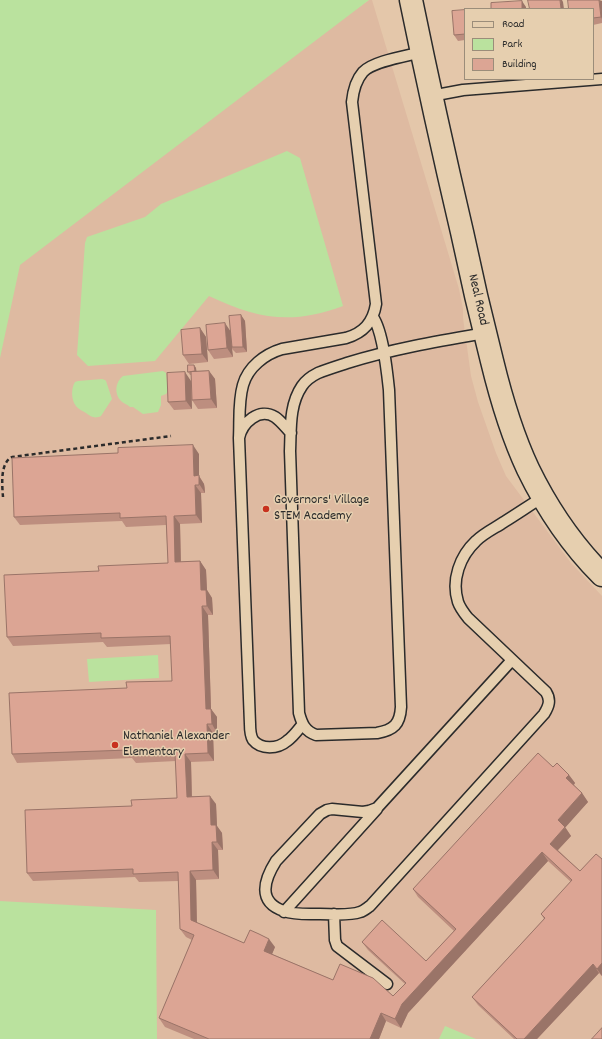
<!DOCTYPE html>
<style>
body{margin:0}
#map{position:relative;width:602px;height:1039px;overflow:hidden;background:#e4c7aa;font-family:Dekko,sans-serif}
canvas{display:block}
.legend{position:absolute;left:464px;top:8px;width:130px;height:72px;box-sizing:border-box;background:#e6cfaf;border:1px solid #9b8d7a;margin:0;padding:5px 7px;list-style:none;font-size:12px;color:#2b2b2b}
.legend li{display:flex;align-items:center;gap:8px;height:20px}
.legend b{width:20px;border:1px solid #9b8d7a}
</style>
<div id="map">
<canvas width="602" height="1039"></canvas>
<ul class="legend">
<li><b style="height:5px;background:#e6cfaf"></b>Road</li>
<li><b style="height:11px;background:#bae29e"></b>Park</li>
<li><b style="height:11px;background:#dca594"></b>Building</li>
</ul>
</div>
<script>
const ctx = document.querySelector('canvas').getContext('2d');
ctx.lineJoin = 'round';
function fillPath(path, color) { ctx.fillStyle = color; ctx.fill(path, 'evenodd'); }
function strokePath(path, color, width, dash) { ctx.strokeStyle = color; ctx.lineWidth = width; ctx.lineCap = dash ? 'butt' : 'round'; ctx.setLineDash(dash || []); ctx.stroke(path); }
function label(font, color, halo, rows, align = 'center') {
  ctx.font = font + ' Dekko,sans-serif'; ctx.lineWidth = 3; ctx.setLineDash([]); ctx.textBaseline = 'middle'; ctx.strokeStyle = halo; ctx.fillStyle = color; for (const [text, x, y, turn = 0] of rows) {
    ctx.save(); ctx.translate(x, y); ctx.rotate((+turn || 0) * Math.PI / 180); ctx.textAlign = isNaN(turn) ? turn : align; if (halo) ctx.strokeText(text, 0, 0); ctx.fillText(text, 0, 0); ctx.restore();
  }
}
fillPath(new Path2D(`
 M 369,0 L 372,0 L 459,289 L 463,309 L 463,318 L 471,376 L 478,402 L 496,453 L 506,476 L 571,563 L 602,596 L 602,1039 L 0,1039 L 0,253 Z`), '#debaa1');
fillPath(new Path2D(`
 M 0,0 L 369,0 L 20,265 L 0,358 Z
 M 287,151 L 300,158 L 343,306 C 292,325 257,319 209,296 L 155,361 L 88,366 L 77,355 L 85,243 L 87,237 L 145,217 L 161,204 Z
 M 163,371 L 166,373 L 168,391 L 166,394 L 161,396 L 161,405 L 158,412 L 143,414 L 133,407 L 130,407 C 127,404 124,404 121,401 C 114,394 115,382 123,376 Z
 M 102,379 L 105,380 L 106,381 L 112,399 L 101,416 C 95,419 91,417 86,413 C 83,411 78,409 76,406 C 71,400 71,388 75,382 L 78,381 Z
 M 158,655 L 159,678 L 89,682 L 87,659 Z
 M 0,901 L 156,910 L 157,1039 L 0,1039 Z
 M 445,1026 L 476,1039 L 439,1039 Z`), '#bae29e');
const lane = new Path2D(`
 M 431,96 L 463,90 L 602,79
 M 373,317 C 383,332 387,371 389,390 L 401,707 C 400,724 394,730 377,733 L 316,735 C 305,731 302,724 299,713 L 290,451 C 291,429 289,405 302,386 C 306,380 312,376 318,373 C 328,369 338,366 347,363 C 392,349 439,341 485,333
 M 291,433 C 286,428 281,421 275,417 C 259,407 242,423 239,438 L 250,724 C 250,729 250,735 253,740 C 261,750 278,749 287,741 C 293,737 298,730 302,725
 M 239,438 C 240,421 238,402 243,385 C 248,367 265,354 282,349 L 346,338 C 363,333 373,323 376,304 L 352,102 C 353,92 356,80 363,72 C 373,61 407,56 422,52
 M 512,660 L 377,808 L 369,811 L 363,812 L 332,809 L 327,810 L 320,814 L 276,861 C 264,880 257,902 284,911 C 295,915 308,914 320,914 C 332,914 349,916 360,912 C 364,911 367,908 370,906 L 544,714 C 549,706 551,700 546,692 L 468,618 C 464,613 460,608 458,602 C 451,580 460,556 476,541 C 484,533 495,528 504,522 C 517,514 530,505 543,497
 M 284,912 L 377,809
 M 334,914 L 335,940 L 337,946 L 387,984`);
const secondary = new Path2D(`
 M 411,0 C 427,78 444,155 462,232 C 471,275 481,318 492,361 C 501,398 512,435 528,469 C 547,508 571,544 602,575`);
strokePath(lane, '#2b2b2b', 13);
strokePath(secondary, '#2b2b2b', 25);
strokePath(new Path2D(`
 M 3,497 C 2,484 0,463 12,457 L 171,436`), '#2b2b2b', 2.5, [4, 3]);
strokePath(lane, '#e6cfaf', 10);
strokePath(secondary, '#e6cfaf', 22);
fillPath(new Path2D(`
 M 602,1 L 602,23 L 593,25 L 593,9 Z
 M 465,10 L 465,40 L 458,41 L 454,35 Z
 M 241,315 L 245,321 L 247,352 L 236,353 L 232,349 L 233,357 L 214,359 L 208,350 L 230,331 Z
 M 200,328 L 206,337 L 208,362 L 189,364 L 183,355 Z
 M 194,365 L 196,368 L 196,371 L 209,371 L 215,379 L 217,408 L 198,409 L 192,400 L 191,375 L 190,375 L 188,372 Z
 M 191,381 L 192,409 L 174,410 L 168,402 Z
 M 199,454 L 199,476 L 204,484 L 205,488 L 205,493 L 201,493 L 202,523 L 180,524 L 181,562 L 200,561 L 206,570 L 207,590 L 212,598 L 213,615 L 208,615 L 211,709 L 217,717 L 217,733 L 213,733 L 214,761 L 191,762 L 192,796 L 216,804 L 217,826 L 222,833 L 223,850 L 218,850 L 219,879 L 196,880 L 197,923 L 244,943 L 275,947 L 272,954 L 333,980 L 393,996 L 405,984 L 368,950 L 362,942 L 426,961 L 454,931 L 418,897 L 413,889 L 553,767 L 569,775 L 575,783 L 574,785 L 582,793 L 588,802 L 565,827 L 571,836 L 558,850 L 580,871 L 602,859 L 602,976 L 599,973 L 537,1039 L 514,1039 L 478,1005 L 472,997 L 544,919 L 541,914 L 571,882 L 548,861 L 408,1013 L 401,1028 L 386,1021 L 379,1039 L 194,1039 L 165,1027 L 159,1018 L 192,940 L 186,937 L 180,929 L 179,881 L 139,882 L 135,877 L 33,881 L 27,873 L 132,806 L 177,798 L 176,761 L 136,763 L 132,758 L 17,763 L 12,754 L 127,688 L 172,681 L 171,644 L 107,647 L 103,642 L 13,646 L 7,637 L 99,571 L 168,563 L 166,525 L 126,527 L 122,521 L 20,525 L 14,517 Z`), '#bd8e7f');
fillPath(new Path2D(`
 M 560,0 L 562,0 L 563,2 L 564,9 L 561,9 Z
 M 599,0 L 602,1 L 602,19 L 601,17 Z
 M 522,1 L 526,7 L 526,9 L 522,9 Z
 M 241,315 L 245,321 L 247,352 L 243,347 Z
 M 225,323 L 231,332 L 232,347 L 232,349 L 233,357 L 227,348 Z
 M 200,328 L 206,337 L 208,362 L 202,354 Z
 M 194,365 L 196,368 L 197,374 L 195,371 Z
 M 209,371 L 215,379 L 217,408 L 211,399 Z
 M 185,372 L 191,381 L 192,409 L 186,401 Z
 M 193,445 L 199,454 L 199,476 L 204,484 L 205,493 L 194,476 Z
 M 195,485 L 201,493 L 202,523 L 196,515 Z
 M 174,516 L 180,524 L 181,571 L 175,562 Z
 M 200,561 L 206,570 L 207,590 L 212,598 L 213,615 L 207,606 L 201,590 Z
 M 202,606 L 208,615 L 211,709 L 217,717 L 217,733 L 212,724 L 206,709 Z
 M 207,724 L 213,733 L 214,761 L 208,753 Z
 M 185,754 L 191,762 L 192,805 L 187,797 Z
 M 569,775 L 575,783 L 572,787 L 566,778 Z
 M 582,793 L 588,802 L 564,829 L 558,820 Z
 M 210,796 L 216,804 L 217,826 L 222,833 L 223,850 L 217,842 L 211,825 Z
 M 565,827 L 571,836 L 556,852 L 550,844 Z
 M 212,842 L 218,850 L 219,879 L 213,870 Z
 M 542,852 L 548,861 L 408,1013 L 401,1028 L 395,1019 L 402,1004 Z
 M 190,871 L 196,880 L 197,929 L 191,920 Z
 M 269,939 L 275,947 L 270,959 L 264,951 Z
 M 602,963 L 602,976 L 597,969 Z
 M 593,964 L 599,973 L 537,1039 L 524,1039 Z
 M 381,1013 L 386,1021 L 379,1039 L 370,1039 Z`), '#9a7468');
const building = new Path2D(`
 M 528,0 L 560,0 L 561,9 L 530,9 Z
 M 568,0 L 599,0 L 601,17 L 593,18 L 593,9 L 569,9 Z
 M 522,1 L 522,9 L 491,9 L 491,3 Z
 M 465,10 L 465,34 L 454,35 L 452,11 Z
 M 241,315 L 243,347 L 232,347 L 229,316 Z
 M 225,323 L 227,348 L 208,350 L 206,325 Z
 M 200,328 L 202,354 L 183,355 L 181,330 Z
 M 188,365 L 194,365 L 195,371 L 188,372 Z
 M 209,371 L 211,399 L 192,400 L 191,372 Z
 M 185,372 L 186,401 L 168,402 L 167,373 Z
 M 193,445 L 194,476 L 199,475 L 199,485 L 195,485 L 196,515 L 174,516 L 175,562 L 200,561 L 201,590 L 206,590 L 207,606 L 202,606 L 206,709 L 211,709 L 212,724 L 207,724 L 208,753 L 185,754 L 187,797 L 210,796 L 211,825 L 216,825 L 217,842 L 212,842 L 213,870 L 190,871 L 191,920 L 244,943 L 250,930 L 259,934 L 269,939 L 264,951 L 333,980 L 340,964 L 373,978 L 393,996 L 406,983 L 362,942 L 382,920 L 426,961 L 456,929 L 413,889 L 538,753 L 553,767 L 557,763 L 569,775 L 566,778 L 582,793 L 558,820 L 565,827 L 550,844 L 580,871 L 596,854 L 602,859 L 602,963 L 597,969 L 593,964 L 524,1039 L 517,1039 L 472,997 L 545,918 L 541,914 L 572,880 L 542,852 L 402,1004 L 395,1019 L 381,1013 L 370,1039 L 209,1039 L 159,1018 L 194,935 L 180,929 L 178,872 L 133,874 L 133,869 L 27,873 L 25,810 L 132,806 L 131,800 L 177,798 L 175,753 L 130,754 L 129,750 L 12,754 L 9,693 L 127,688 L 126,682 L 172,681 L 170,636 L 101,638 L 101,633 L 7,637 L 4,575 L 99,571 L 98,566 L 168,563 L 166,516 L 120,518 L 120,513 L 14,517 L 12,458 L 118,453 L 118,448 Z
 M 602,1028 L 602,1039 L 592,1039 Z`);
fillPath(building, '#dca594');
strokePath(building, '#9a7468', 1);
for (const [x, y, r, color] of [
 [266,509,4,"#c8321e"],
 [115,745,4,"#c8321e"]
]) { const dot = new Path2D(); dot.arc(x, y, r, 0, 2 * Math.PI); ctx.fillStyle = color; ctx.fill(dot); strokePath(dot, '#e6cfaf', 1.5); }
label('14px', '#2b2b2b', '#e6cfaf', [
 ["Neal Road",477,300,77]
]);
label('14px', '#2b2b2b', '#e6cfaf', [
 ["Governors' Village",274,501],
 ["STEM Academy",274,517],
 ["Nathaniel Alexander",123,737],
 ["Elementary",123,753]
], 'left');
</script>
